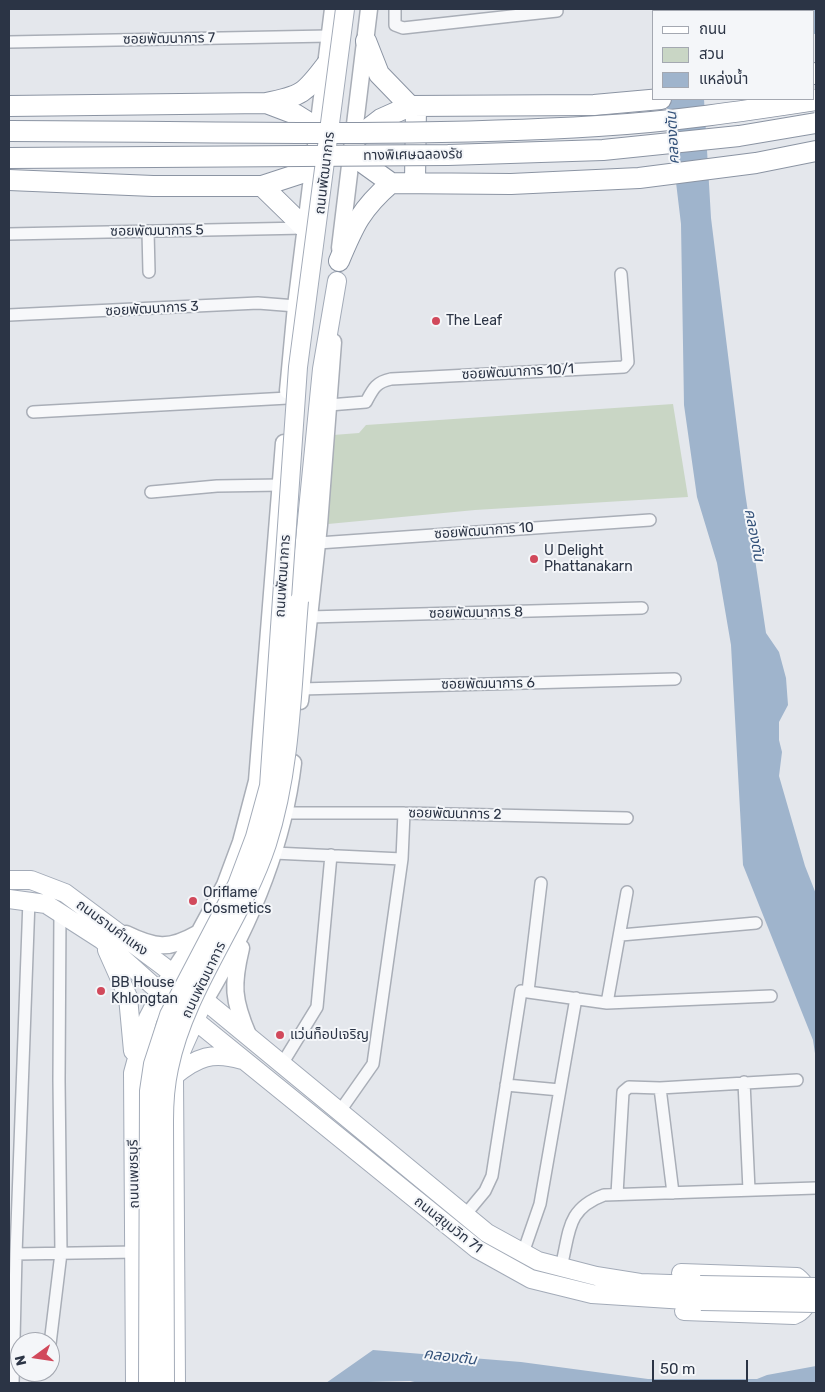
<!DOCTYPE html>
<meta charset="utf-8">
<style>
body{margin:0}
#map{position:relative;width:825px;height:1392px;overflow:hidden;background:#e4e7ec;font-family:Rubik,"Noto Sans Thai",sans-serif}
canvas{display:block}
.frame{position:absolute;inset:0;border:10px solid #2b3445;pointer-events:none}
.legend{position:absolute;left:652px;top:10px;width:162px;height:90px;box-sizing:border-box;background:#f4f6f9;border:1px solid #a4a8b1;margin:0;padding:6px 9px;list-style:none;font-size:15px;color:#2b3445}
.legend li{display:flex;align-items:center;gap:10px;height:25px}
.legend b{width:25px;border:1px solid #a4a8b1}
.north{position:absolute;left:10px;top:1332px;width:50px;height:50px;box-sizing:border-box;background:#f4f6f9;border:1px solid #a4a8b1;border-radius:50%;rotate:256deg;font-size:14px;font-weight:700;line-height:20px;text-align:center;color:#2b3445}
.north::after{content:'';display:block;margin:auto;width:18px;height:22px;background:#d1495b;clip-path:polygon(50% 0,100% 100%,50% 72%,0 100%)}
.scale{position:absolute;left:652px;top:1360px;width:96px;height:22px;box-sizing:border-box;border:2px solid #2b3445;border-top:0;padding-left:6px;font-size:15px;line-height:18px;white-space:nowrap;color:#2b3445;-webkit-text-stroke:4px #f4f6f9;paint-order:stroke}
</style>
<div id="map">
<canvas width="825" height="1392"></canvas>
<div class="frame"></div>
<ul class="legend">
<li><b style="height:6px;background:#fff"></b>ถนน</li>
<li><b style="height:14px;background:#c9d6c5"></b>สวน</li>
<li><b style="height:14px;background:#9fb4cc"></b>แหล่งน้ำ</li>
</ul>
<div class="north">N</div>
<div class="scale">50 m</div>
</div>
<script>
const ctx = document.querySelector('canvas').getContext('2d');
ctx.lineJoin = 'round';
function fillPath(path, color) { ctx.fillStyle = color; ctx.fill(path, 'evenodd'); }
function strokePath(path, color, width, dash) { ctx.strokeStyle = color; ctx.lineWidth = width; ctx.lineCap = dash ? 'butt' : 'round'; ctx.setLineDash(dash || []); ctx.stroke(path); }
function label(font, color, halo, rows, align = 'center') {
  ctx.font = font + ' Rubik,"Noto Sans Thai",sans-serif'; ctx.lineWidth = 4; ctx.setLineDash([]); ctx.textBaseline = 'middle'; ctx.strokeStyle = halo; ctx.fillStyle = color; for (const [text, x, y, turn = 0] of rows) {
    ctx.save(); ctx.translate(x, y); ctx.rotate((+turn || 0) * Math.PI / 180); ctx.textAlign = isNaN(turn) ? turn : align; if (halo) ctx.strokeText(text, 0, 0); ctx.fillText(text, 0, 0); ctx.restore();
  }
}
fillPath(new Path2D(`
 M 673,404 L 688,497 L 475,510 L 328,524 L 333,435 L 359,433 L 366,425 Z`), '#c9d6c5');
fillPath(new Path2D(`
 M 656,9 L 816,9 L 816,34 L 814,34 L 814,11 L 656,11 Z
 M 666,99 L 704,99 L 711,218 L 745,492 L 766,633 L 779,652 L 786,678 L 788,705 L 779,722 L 779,740 L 782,752 L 779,776 L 805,866 L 816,894 L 816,1060 L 813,1040 L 743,865 L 731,645 L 717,563 L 697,497 L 684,405 L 681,224 Z
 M 373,1350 L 521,1362 L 648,1379 L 757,1379 L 767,1375 L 816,1366 L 816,1383 L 419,1383 L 410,1381 L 326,1383 Z`), '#9fb4cc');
const minor = new Path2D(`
 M 395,9 L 395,25 L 403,28 L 557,11
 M 9,42 L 329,36
 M 148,231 L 149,272
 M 9,234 L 305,228
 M 9,315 L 258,303 L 296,306
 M 329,405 L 366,402 C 373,389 376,382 391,379 L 624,367 L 628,362 L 621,274
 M 33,412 L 288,398
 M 151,492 L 217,486 L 281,485
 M 318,543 L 650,520
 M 309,617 L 642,608
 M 301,689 L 675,679
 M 284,813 L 404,813 L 627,818
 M 274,853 L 402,859
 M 29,900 L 16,1254 L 136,1252
 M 621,935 L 756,923
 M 528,991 L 541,883
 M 607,1003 L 627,892
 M 282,1064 L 317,1007 L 331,855
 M 744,1082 L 749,1190
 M 506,1085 L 560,1090
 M 340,1111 L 373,1064 L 402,859 L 404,813
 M 673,1193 L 660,1088 L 797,1080
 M 617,1194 L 623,1092 L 629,1087 L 660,1088
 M 465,1215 L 485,1191 L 492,1176 L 521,991 L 607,1003 L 771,996
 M 523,1253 L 540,1204 L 576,998
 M 561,1267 C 570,1232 566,1209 604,1195 L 816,1188
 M 50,1344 L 61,1253 L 59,1080 L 60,912
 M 13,1383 L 16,1254`);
const secondary = new Path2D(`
 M 340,248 L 369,9
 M 288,391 L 296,306 L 333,9
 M 300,701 L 319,525 L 333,342
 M 126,934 C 155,948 169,950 197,934
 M 241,948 C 232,985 233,1000 248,1035
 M 173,972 L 199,933 L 225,885 L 241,842 L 257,781 L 284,443
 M 205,1000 C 249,927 283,848 293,763`);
const primary = new Path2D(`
 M 299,601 L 322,369 L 337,281
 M 9,880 L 31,880 L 65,893 L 163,966 L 487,1233 L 538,1261 L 596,1276 L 640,1283 L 700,1285
 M 9,899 L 46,904 L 102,940 L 160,992 L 477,1249 L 531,1279 L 592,1294 L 701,1301
 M 107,950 L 128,997 L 133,1051
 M 174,1076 C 197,1057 213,1051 242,1060
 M 681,1273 L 797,1277 C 811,1288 812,1308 794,1315 L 684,1311
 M 135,1383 L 133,1073 L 148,1018 L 166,983
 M 176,1383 L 174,1076 L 180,1054 L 200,1009`);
const motorway = new Path2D(`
 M 366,41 L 379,74 L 410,106
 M 814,74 L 816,73
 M 266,103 L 295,114 L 319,129
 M 9,106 L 266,103 C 302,96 305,93 326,65
 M 355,139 L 381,119 L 410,106 L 594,105 L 661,99
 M 352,155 L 391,183 L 511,184 L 639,178 L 756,163 L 816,151
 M 9,180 L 153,186 L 262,186 L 314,169
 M 415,183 L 416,106
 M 262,186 L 305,228
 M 339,261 C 354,225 361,209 391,183`);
strokePath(minor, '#a9aeb7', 14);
strokePath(secondary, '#a9aeb7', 19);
strokePath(primary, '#a3abb8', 20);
strokePath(motorway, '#8b94a3', 22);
strokePath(minor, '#f7f8fa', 11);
strokePath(secondary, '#fff', 16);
strokePath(primary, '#fff', 18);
strokePath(motorway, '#fff', 20);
const primaryBridge = new Path2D(`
 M 700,1285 L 816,1287
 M 701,1301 L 816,1303
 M 148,1383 L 149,1091 L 153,1064 L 169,1015 L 237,885 L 255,837 L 269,786 L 298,367 L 345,9
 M 165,1383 L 164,1121 C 164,1103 165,1086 169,1068 C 185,989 242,920 267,844 C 292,766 292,682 299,601`);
const motorwayBridge = new Path2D(`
 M 9,131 C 205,131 402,138 598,126 C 671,122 744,111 816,100
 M 9,158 L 448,155 L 603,150 L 739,136 L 816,123`);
strokePath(primaryBridge, '#a3abb8', 20, []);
strokePath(motorwayBridge, '#8b94a3', 22, []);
strokePath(primaryBridge, '#fff', 18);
strokePath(motorwayBridge, '#fff', 20);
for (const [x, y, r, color] of [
 [436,321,5,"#d1495b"],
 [534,559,5,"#d1495b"],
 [193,901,5,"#d1495b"],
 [101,991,5,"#d1495b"],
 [280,1035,5,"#d1495b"]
]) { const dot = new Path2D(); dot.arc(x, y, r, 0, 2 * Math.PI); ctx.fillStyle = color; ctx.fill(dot); strokePath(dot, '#f4f6f9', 2); }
label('14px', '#2b3445', '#f4f6f9', [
 ["ซอยพัฒนาการ 7",169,39,-1],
 ["ทางพิเศษฉลองรัช",413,155,-1],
 ["ถนนพัฒนาการ",325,173,-83],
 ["ซอยพัฒนาการ 5",157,231,-1],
 ["ซอยพัฒนาการ 3",152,309,-3],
 ["ซอยพัฒนาการ 10/1",518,372,-3],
 ["ซอยพัฒนาการ 10",484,531,-4],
 ["ถนนพัฒนาการ",283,576,-86],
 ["ซอยพัฒนาการ 8",476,613,-1],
 ["ซอยพัฒนาการ 6",488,684,-1],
 ["ซอยพัฒนาการ 2",455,814,1],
 ["ถนนรามคำแหง",112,928,36],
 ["ถนนพัฒนาการ",204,980,-64],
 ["ถนนเพชรบุรี",134,1174,-91],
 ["ถนนสุขุมวิท 71",448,1225,38]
]);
label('14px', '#2b3445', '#f4f6f9', [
 ["The Leaf",446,321],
 ["U Delight",544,551],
 ["Phattanakarn",544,567],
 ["Oriflame",203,893],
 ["Cosmetics",203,909],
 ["BB House",111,983],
 ["Khlongtan",111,999],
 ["แว่นท็อปเจริญ",290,1035]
], 'left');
label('italic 15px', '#34527a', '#f4f6f9', [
 ["คลองตัน",673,138,-93],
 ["คลองตัน",754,535,79],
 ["คลองตัน",450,1357,7]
]);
</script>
